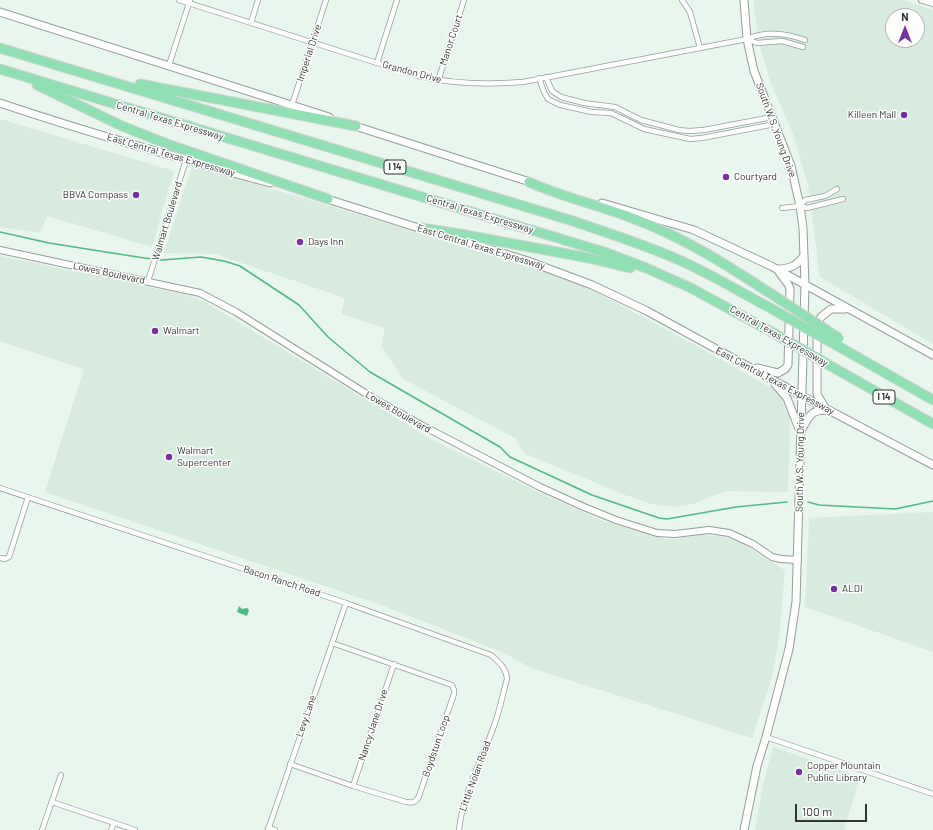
<!DOCTYPE html>
<style>
body{margin:0}
#map{position:relative;width:933px;height:830px;overflow:hidden;background:#e8f6ed;font-family:Barlow,sans-serif}
canvas{display:block}
.north{position:absolute;left:885px;top:8px;width:40px;height:40px;box-sizing:border-box;background:#fff;border:1px solid #adafad;border-radius:50%;rotate:0deg;font-size:11px;font-weight:700;line-height:16px;text-align:center;color:#313633}
.north::after{content:'';display:block;margin:auto;width:14px;height:18px;background:#7731a5;clip-path:polygon(50% 0,100% 100%,50% 72%,0 100%)}
.scale{position:absolute;left:795px;top:804px;width:72px;height:18px;box-sizing:border-box;border:2px solid #313633;border-top:0;padding-left:5px;font-size:12px;line-height:14px;white-space:nowrap;color:#313633;-webkit-text-stroke:3px #fff;paint-order:stroke}
</style>
<div id="map">
<canvas width="933" height="830"></canvas>
<div class="north">N</div>
<div class="scale">100 m</div>
</div>
<script>
const ctx = document.querySelector('canvas').getContext('2d');
ctx.lineJoin = 'round';
function fillPath(path, color) { ctx.fillStyle = color; ctx.fill(path, 'evenodd'); }
function strokePath(path, color, width, dash) { ctx.strokeStyle = color; ctx.lineWidth = width; ctx.lineCap = dash ? 'butt' : 'round'; ctx.setLineDash(dash || []); ctx.stroke(path); }
function label(font, color, halo, rows, align = 'center') {
  ctx.font = font + ' Barlow,sans-serif'; ctx.lineWidth = 3; ctx.setLineDash([]); ctx.textBaseline = 'middle'; ctx.strokeStyle = halo; ctx.fillStyle = color; for (const [text, x, y, turn = 0] of rows) {
    ctx.save(); ctx.translate(x, y); ctx.rotate((+turn || 0) * Math.PI / 180); ctx.textAlign = isNaN(turn) ? turn : align; if (halo) ctx.strokeText(text, 0, 0); ctx.fillText(text, 0, 0); ctx.restore();
  }
}
fillPath(new Path2D(`
 M 754,0 L 903,0 L 933,10 L 933,344 L 820,277 L 808,185 L 793,134 L 770,81 L 761,50 L 754,9 ZM 893,16 L 917,16 L 917,40 L 893,40 Z
 M 0,119 L 174,171 L 152,247 L 47,216 L 40,233 L 0,227 Z
 M 192,166 L 307,199 L 532,268 L 570,280 L 590,289 L 688,341 L 768,386 L 776,391 L 781,396 L 789,410 L 790,419 L 788,492 L 726,491 L 693,504 L 675,507 L 652,504 L 628,496 L 525,454 L 515,438 L 403,379 L 381,345 L 385,328 L 341,314 L 345,298 L 215,254 L 164,253 Z
 M 0,256 L 108,278 L 190,296 L 205,302 L 429,438 L 540,493 L 603,521 L 664,539 L 675,539 L 702,535 L 724,537 L 743,543 L 766,559 L 773,562 L 785,571 L 779,638 L 772,677 L 752,738 L 531,668 L 502,652 L 381,605 L 45,492 L 84,369 L 0,341 Z
 M 933,512 L 933,652 L 805,607 L 809,518 Z
 M 773,747 L 860,777 L 844,830 L 755,830 L 762,790 Z`), '#d7ecdf');
fillPath(new Path2D(`
 M 239,606 L 242,609 L 247,608 L 249,610 L 247,616 L 237,612 Z`), '#4eba85');
strokePath(new Path2D(`
 M 0,232 L 49,243 L 144,258 L 162,260 L 201,257 L 224,261 L 240,266 L 299,305 L 328,337 L 370,372 L 500,447 L 510,457 L 592,495 L 659,518 L 667,519 L 736,507 L 787,502
 M 808,502 L 819,505 L 895,509 L 933,501`), '#4eba85', 1.5);
const minor = new Path2D(`
 M 179,0 L 418,76 C 453,84 487,85 523,82 L 747,39 C 767,31 785,33 805,40
 M 682,0 L 690,12 L 700,48
 M 251,23 L 258,0
 M 747,39 L 757,43 L 782,41 L 803,47
 M 377,63 L 397,0
 M 169,65 L 190,0
 M 546,77 L 552,91 L 561,97 L 584,103 L 615,107 L 641,120 L 679,130 L 689,131 L 704,130 L 772,117
 M 539,78 L 544,92 L 548,99 L 560,105 L 592,112 L 611,113 L 644,129 L 690,139 L 702,138 L 775,124
 M 438,81 L 464,0
 M 292,105 L 326,0
 M 800,206 L 805,200 L 825,196 L 837,189
 M 782,208 L 800,206 L 807,208 L 843,199
 M 148,281 L 186,160
 M 0,488 L 346,603 L 491,655 C 499,662 506,668 507,679 C 503,693 500,709 495,723 C 483,758 463,792 459,830
 M 0,558 L 5,559 L 9,557 L 28,497
 M 766,737 L 933,794
 M 290,764 L 353,786 L 406,802 C 412,803 416,803 419,796 L 454,694 L 454,690 L 452,685 L 332,643
 M 353,786 L 394,664
 M 52,802 L 135,830
 M 268,828 L 275,830
 M 42,830 L 61,775
 M 111,830 L 114,823
 M 268,830 L 346,603`);
const tertiary = new Path2D(`
 M 922,0 L 933,3
 M 0,250 L 200,293 L 236,312 L 373,398 L 423,426 L 540,487 L 584,507 L 616,520 L 657,533 L 675,534 L 709,530 L 729,533 L 753,544 L 772,557 L 781,559 L 798,560`);
const secondary = new Path2D(`
 M 0,12 L 329,117
 M 0,103 C 89,133 179,158 270,183
 M 352,125 L 533,183
 M 324,198 L 425,230
 M 602,203 L 694,230 L 771,266 L 933,355
 M 441,234 L 528,261 L 592,285 L 647,311 L 802,396 L 933,465
 M 777,269 C 790,269 796,266 804,256
 M 757,368 L 778,373 L 785,369 L 788,365 L 790,289 L 788,284 L 779,272
 M 775,384 L 787,398 L 799,429
 M 824,406 L 817,394 L 817,325 L 821,317 L 831,309 L 845,309
 M 802,429 C 810,416 810,410 827,410
 M 744,830 L 757,766 L 766,737 L 789,649 L 796,602 L 805,285 L 803,228 L 800,206 L 791,166 L 754,71 L 747,39 L 744,0`);
const motorway = new Path2D(`
 M 0,48 L 573,221 C 608,233 643,244 677,259 C 709,273 740,292 772,309
 M 0,69 L 604,252 L 646,268 L 689,287 L 770,331
 M 140,84 L 356,126
 M 37,85 L 122,126 L 170,145 L 328,199
 M 529,182 C 562,197 598,205 632,218 C 684,237 730,267 776,297
 M 421,228 L 460,234 L 589,258 L 630,268
 M 836,345 L 933,400
 M 836,369 L 933,424`);
strokePath(minor, '#929f97', 6);
strokePath(tertiary, '#929f97', 8);
strokePath(secondary, '#929f97', 9);
strokePath(motorway, '#d2d3d2', 11);
strokePath(minor, '#fff', 4.5);
strokePath(tertiary, '#fff', 6);
strokePath(secondary, '#fff', 7);
strokePath(motorway, '#90e0b4', 9);
const motorwayBridge = new Path2D(`
 M 776,297 L 839,338
 M 772,309 L 836,345
 M 770,331 L 836,369`);
strokePath(motorwayBridge, '#d2d3d2', 11, []);
strokePath(motorwayBridge, '#90e0b4', 9);
for (const [x, y, r, color] of [
 [904,115,4,"#7731a5"],
 [726,177,4,"#7731a5"],
 [136,195,4,"#7731a5"],
 [300,242,4,"#7731a5"],
 [155,331,4,"#7731a5"],
 [169,457,4,"#7731a5"],
 [834,589,4,"#7731a5"],
 [799,772,4,"#7731a5"]
]) { const dot = new Path2D(); dot.arc(x, y, r, 0, 2 * Math.PI); ctx.fillStyle = color; ctx.fill(dot); strokePath(dot, '#fff', 1.5); }
for (const [x, y, w] of [
 [395,167,22],
 [884,397,22]
]) { const box = new Path2D(); box.roundRect(x - w / 2, y - 7, w, 14, 3); ctx.fillStyle = '#fff'; ctx.fill(box); strokePath(box, '#313633', 1); }
label('bold 9px', '#313633', null, [
 ["I 14",395,167],
 ["I 14",884,397]
]);
label('10px', '#313633', '#fff', [
 ["Manor Court",451,40,-72],
 ["Imperial Drive",309,53,-72],
 ["Grandon Drive",412,72,15],
 ["Central Texas Expressway",170,121,17],
 ["South W.S. Young Drive",776,130,70],
 ["East Central Texas Expressway",171,155,16],
 ["Central Texas Expressway",480,214,17],
 ["Walmart Boulevard",167,221,-73],
 ["East Central Texas Expressway",481,247,17],
 ["Lowes Boulevard",109,273,12],
 ["Central Texas Expressway",779,336,30],
 ["East Central Texas Expressway",775,381,28],
 ["Lowes Boulevard",398,412,30],
 ["South W.S. Young Drive",800,462,-89],
 ["Bacon Ranch Road",282,581,18],
 ["Levy Lane",306,716,-71],
 ["Nancy Jane Drive",373,725,-72],
 ["Boydstun Loop",436,746,-71],
 ["Little Nolan Road",475,776,-70]
]);
label('10px', '#313633', '#fff', [
 ["Killeen Mall",896,115,"right"],
 ["Courtyard",734,177],
 ["BBVA Compass",128,195,"right"],
 ["Days Inn",308,242],
 ["Walmart",163,331],
 ["Walmart",177,451],
 ["Supercenter",177,463],
 ["ALDI",842,589],
 ["Copper Mountain",807,766],
 ["Public Library",807,778]
], 'left');
</script>
